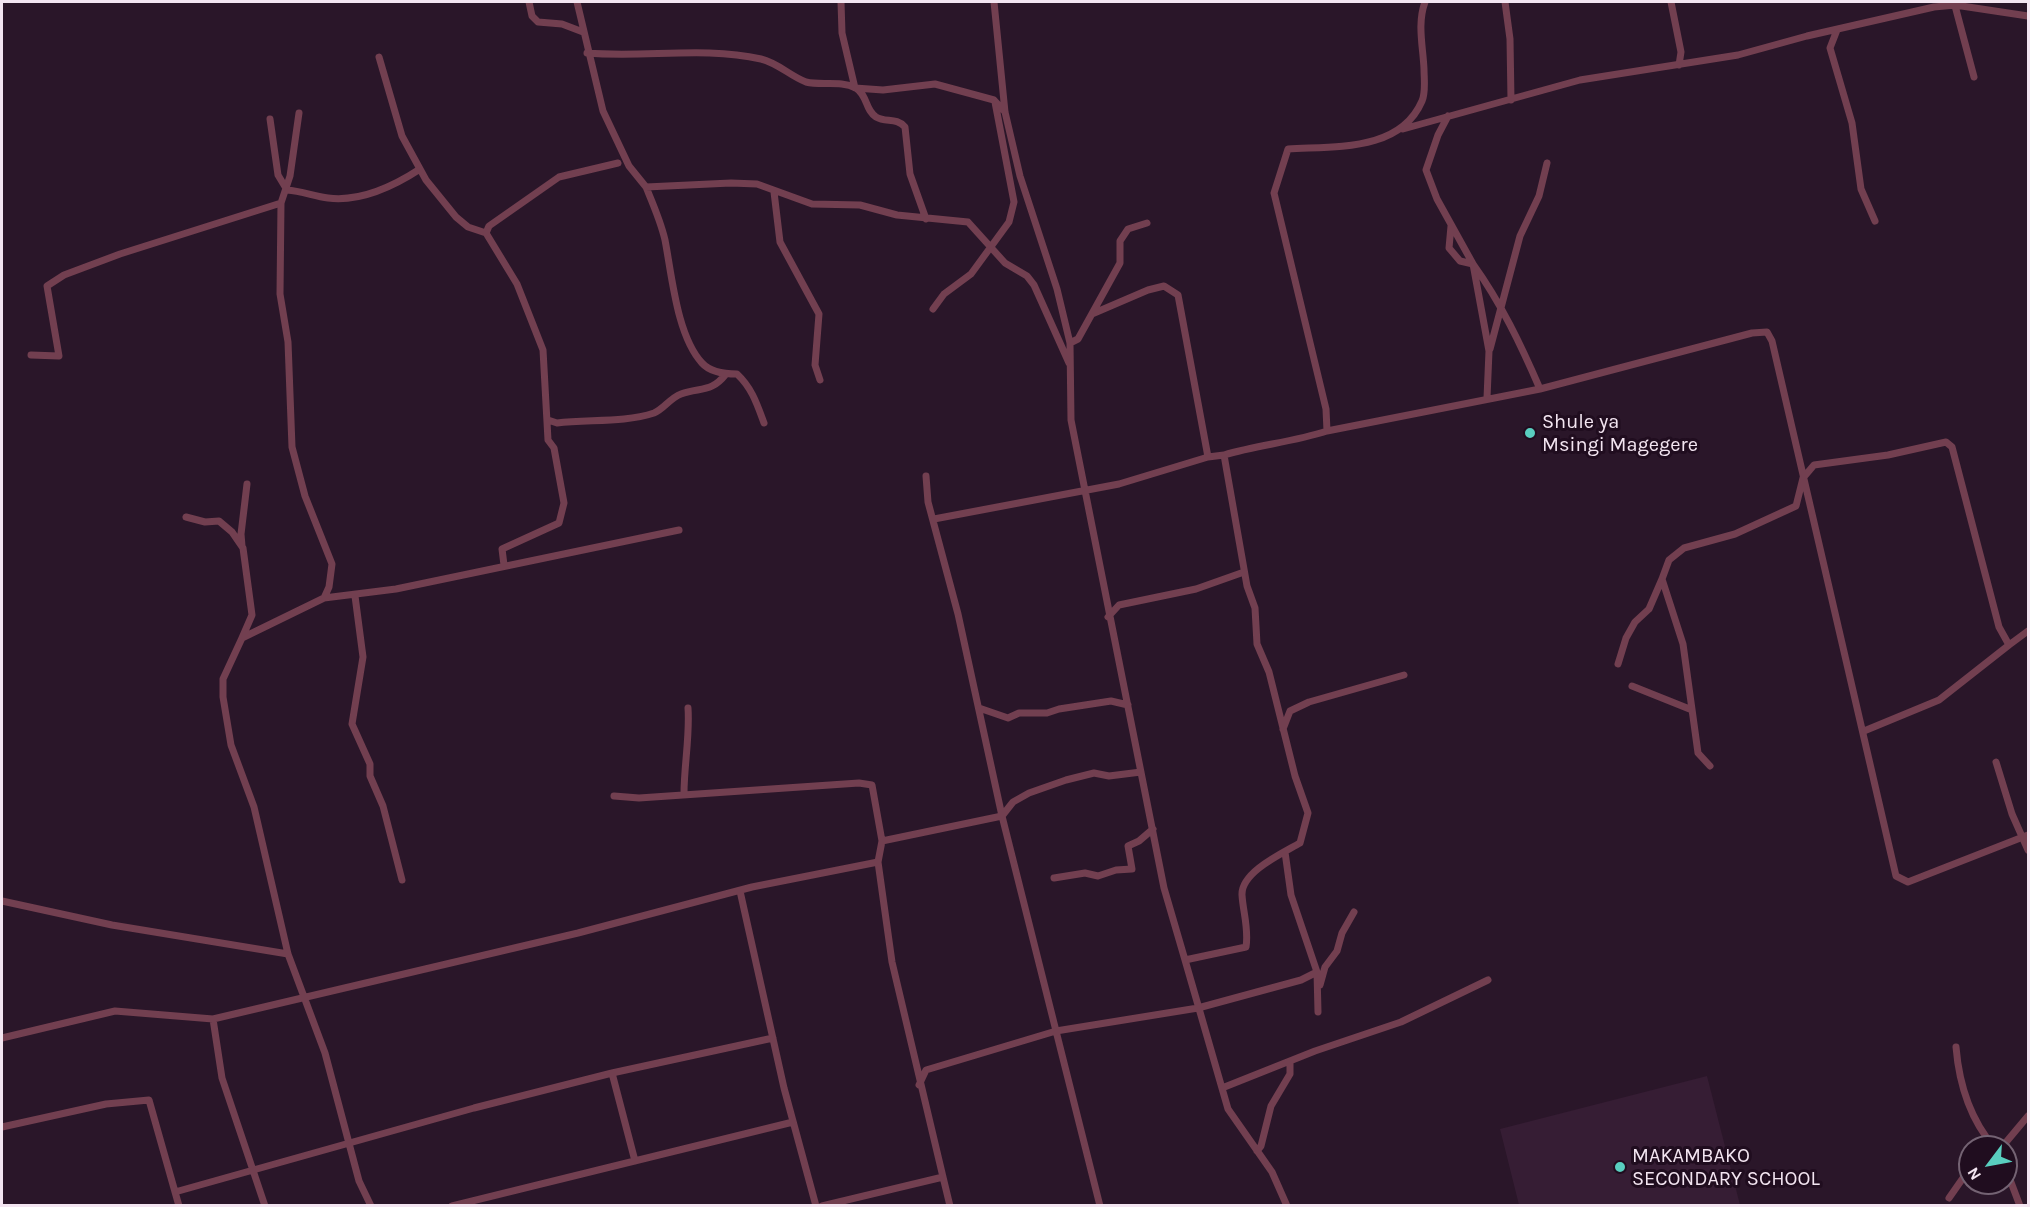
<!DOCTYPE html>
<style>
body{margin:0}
#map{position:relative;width:2030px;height:1207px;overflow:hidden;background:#2a1629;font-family:Karla,sans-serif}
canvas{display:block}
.frame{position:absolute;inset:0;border:3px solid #f3e5f1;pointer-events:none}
.north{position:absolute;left:1958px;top:1135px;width:60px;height:60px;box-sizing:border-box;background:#200d1f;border:2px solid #746373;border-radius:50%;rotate:238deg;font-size:16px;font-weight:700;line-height:24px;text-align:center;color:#f3e5f1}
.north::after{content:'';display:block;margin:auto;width:21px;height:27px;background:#59cebf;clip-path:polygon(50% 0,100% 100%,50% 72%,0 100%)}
</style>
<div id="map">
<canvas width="2030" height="1207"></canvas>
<div class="frame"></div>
<div class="north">N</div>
</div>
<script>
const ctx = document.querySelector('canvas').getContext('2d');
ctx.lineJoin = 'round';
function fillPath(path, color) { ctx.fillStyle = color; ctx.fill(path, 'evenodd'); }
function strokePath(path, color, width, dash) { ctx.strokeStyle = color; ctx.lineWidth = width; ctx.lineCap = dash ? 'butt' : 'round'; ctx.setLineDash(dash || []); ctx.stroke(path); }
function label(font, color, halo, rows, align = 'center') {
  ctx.font = font + ' Karla,sans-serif'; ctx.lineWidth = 6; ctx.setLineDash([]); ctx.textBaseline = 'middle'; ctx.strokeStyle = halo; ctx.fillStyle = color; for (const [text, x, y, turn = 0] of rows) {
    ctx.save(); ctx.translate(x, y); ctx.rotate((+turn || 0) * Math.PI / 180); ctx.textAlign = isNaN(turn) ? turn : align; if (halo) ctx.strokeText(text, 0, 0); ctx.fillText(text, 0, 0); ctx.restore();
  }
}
fillPath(new Path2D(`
 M 1707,1076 L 1740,1205 L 1519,1205 L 1500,1129 Z`), '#361d34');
strokePath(new Path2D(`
 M 529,2 L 532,16 L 538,22 L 562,24 L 583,32
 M 577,2 L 603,111 L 629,166 L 646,187 L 731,183 L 757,184 L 812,204 L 860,205 L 897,215 L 968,222 L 1005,263 L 1027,276 L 1034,285 L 1069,363
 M 841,2 L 842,33 L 855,88 L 883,90 L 935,84 L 994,100 L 1005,112
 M 994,2 L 1005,112 L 1020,176 L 1057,289 L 1070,343 L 1071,420 L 1164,888 L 1185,960
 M 1505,2 L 1510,39 L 1511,100
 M 1671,2 L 1681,52 L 1679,65
 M 1954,2 L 1974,77
 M 1837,30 L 1830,48 L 1852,123 L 1861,189 L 1875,221
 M 587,53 C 646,58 703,46 761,59 C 778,63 790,76 806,82 C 822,86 840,80 856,88 C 868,96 865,110 876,117 C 886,123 896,117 905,127 L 910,174 L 926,219
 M 379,57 L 402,136 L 426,180 L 456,217 L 468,227 L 486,233 L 517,284 L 543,350 L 548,440 L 554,448 L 564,503 L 559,523 L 502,549 L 504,565
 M 299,113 L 290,176 L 281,203 L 280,294 L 288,342 L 292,447 L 305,496 L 332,564 L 329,587 L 324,598 L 242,638 L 223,679 L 223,697 L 231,745 L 254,807 L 288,954 L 325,1053 L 359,1181 L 371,1206
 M 1448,116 L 1438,135 L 1426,170 L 1437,199 L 1473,264 L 1489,351 L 1487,398
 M 270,119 L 278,175 L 287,190 C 301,191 314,196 328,198 C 360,202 394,186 420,169
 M 1403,129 L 1580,80 L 1738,55 L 1807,36 L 1934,7 L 1955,5 L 2028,16
 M 646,187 C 653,204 661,222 665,240 C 672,276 677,336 702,363 C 710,372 726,374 737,374 C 752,388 757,404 764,423
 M 774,192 L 780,242 L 819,314 L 815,365 L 820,380
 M 1451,226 L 1449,248 L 1460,261 L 1473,264 C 1501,303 1521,345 1540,389
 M 486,233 L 489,226 L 559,177 L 618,163
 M 933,309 L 944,294 L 971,274 L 1009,222 L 1014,202 L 995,102
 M 1092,314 L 1148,290 L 1164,286 L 1178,295 L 1208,457
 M 1070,343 L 1078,339 L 1120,263 L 1120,241 L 1128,229 L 1147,223
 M 1490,349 L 1520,236 L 1539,196 L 1547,163
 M 31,355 L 59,356 L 47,286 L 64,275 L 120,254 L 281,203
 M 548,420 L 557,423 C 588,419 624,423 654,413 C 664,409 670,398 681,394 C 701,387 711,393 726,374
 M 1327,431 L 1540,389 L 1752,333 L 1767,332 L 1772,341 L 1896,876 L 1908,882 L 2028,835
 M 926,476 L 928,502 L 958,614 L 1002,816 L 1100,1206
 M 186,517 L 205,522 L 219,521 L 232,532 L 243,548 L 252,615 L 242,638
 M 934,519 L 1119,484 L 1208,457 L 1224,455
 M 242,546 L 241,534 L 247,484
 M 355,596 L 363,657 L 352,724 L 370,764 L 370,776 L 383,806 L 402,880
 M 324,598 L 396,589 L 679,530
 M 1108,617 L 1119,605 L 1196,589 L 1244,572
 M 1618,664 L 1626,638 L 1635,622 L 1649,609 L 1662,579
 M 1632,686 L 1692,710
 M 979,708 L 1008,718 L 1019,713 L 1047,713 L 1059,709 L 1111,701 L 1128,705
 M 1283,729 L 1290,711 L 1309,702 L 1404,675
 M 1864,731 L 1939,700 L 2009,645
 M 1996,762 L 2012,814 L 2028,850
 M 1710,766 L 1698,753 L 1683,644 L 1662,579 L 1669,560 L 1684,548 L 1735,534 L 1796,506 L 1803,478 L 1814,465 L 1888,455 L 1946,442 L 1952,447 L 1999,627 L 2009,645 L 2028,631
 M 684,794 C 684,765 690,736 688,708
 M 614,796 L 639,798 L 859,783 L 872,785 L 882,841 L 878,862 L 892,962 L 943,1177
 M 882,841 L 1002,816 L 1013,802 L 1029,793 L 1066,780 L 1094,773 L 1109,776 L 1141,772
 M 1285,852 L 1291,895 L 1317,972 L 1318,1012
 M 1054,878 L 1085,873 L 1098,876 L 1116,870 L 1132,869 L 1128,846 L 1139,841 L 1153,829
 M 740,891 L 784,1088 L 816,1206
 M 2,901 L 112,925 L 288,954
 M 1320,985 L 1325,967 L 1337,951 L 1342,933 L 1354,912
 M 213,1019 L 222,1078 L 265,1206
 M 2,1038 L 115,1011 L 213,1019 L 578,933 L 752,887 L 878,862
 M 1956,1047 C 1959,1083 1970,1119 1994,1147
 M 612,1073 L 635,1161
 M 919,1085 L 926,1070 L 1056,1031 L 1198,1008 L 1301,980 L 1317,972
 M 1222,1088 L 1315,1051 L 1401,1022 L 1488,980
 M 2,1127 L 106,1104 L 149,1100 L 179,1206
 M 2002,1147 L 2028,1116
 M 1257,1151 L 1261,1146 L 1271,1106 L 1290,1074 L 1290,1062
 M 2006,1169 L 2020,1206
 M 175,1192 L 474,1108 L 612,1073 L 773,1038
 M 1949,1198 L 1970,1168
 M 452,1206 L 793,1122
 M 822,1206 L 943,1177 L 950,1206
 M 1287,1206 L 1272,1172 L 1228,1109 L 1185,960 L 1246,947 C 1249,929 1243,912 1242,895 C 1241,872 1283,853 1300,843 L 1308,813 L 1295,776 L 1269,672 L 1257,644 L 1255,608 L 1247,586 L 1224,455 C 1258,445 1293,442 1327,431 L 1326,409 L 1274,193 L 1288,149 C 1335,146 1400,152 1422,101 C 1426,92 1424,79 1424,69 C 1423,46 1417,24 1425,2`), '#723f50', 7);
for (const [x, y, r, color] of [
 [1530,433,6,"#59cebf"],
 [1620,1167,6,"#59cebf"]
]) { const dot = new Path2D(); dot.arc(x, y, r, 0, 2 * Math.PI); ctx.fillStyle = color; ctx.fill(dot); strokePath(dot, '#200d1f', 2); }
label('20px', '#f3e5f1', '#200d1f', [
 ["Shule ya",1542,422],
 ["Msingi Magegere",1542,445],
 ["MAKAMBAKO",1632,1156],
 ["SECONDARY SCHOOL",1632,1179]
], 'left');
</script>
